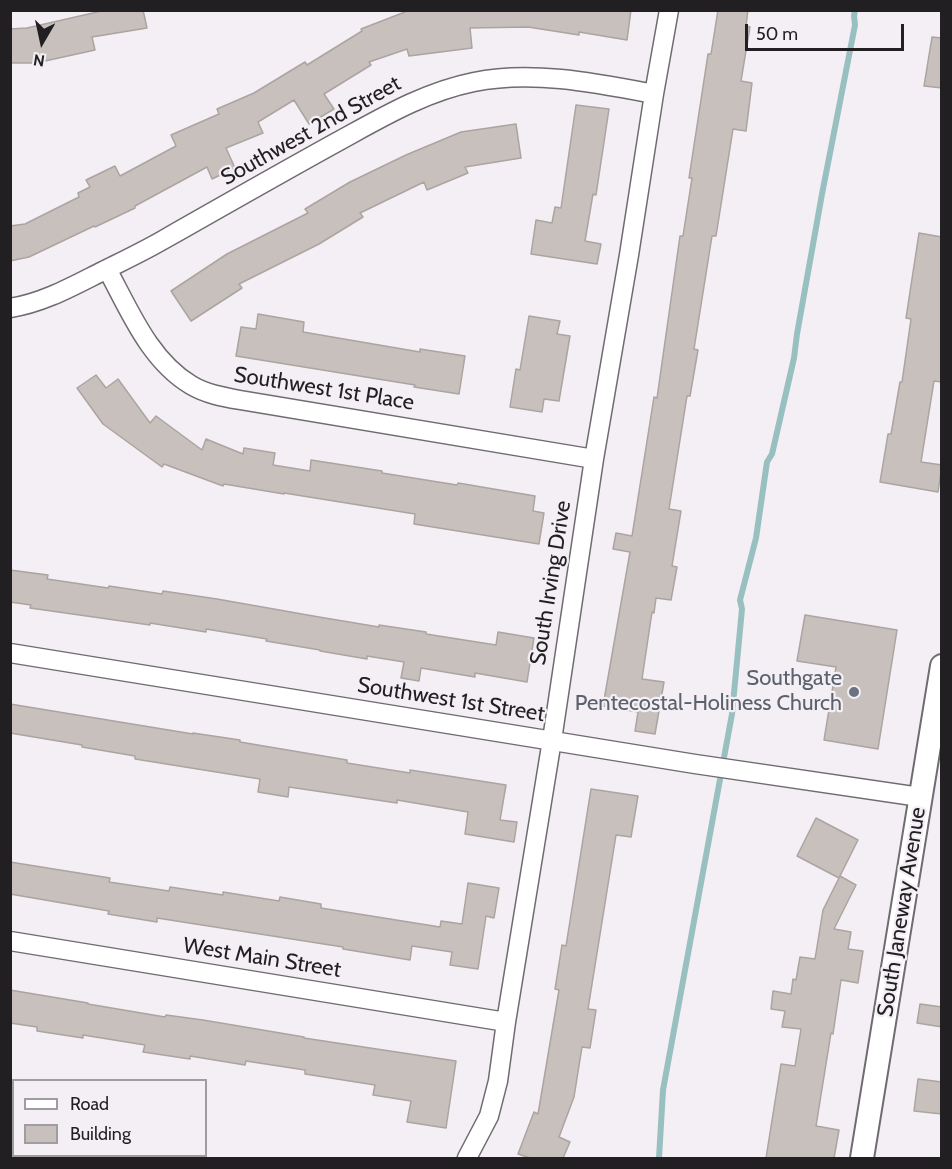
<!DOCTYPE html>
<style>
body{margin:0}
#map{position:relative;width:952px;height:1169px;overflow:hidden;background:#f4eff5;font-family:Cabin,sans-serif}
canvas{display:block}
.frame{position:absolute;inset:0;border:12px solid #211f21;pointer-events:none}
.legend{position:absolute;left:12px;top:1079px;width:195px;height:78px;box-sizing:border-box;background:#f4eff5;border:2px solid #a09ca0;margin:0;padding:8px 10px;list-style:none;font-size:18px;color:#211f21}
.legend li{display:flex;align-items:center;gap:12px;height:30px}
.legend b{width:30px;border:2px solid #a09ca0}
.north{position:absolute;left:12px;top:12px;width:60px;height:60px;-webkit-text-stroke:4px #f4eff5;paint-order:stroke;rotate:189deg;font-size:16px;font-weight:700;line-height:24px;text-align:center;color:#211f21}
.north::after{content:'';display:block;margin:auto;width:21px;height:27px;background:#211f21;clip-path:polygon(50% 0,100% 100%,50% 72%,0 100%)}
.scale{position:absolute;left:745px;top:24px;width:159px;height:27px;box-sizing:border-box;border:3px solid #211f21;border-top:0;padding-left:8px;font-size:18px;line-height:21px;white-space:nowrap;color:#211f21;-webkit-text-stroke:4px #f4eff5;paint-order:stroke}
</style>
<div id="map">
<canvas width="952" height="1169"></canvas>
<div class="frame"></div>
<ul class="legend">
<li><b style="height:8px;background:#fff"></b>Road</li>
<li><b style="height:16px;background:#c7c0bd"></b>Building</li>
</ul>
<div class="north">N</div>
<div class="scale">50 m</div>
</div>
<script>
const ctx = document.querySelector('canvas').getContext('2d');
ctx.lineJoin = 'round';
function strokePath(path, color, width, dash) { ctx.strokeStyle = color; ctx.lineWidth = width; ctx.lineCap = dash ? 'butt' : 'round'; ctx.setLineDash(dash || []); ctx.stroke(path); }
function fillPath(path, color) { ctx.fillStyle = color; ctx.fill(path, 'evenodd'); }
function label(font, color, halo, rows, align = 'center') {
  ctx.font = font + ' Cabin,sans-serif'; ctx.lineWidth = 4.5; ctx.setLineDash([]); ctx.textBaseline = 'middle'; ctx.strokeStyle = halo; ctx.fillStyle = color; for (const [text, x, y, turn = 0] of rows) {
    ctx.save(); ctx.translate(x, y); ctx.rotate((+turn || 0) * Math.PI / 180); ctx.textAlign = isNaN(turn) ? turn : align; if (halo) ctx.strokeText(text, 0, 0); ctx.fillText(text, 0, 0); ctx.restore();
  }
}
strokePath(new Path2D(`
 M 659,1158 L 663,1090 L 732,714 L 742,609 L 740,600 L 756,538 L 767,462 L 772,454 L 794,358 L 797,334 L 822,194 L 855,25 L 854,16 L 855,10`), '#98c0c0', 6);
const building = new Path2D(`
 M 106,10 L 143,10 L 147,28 L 92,37 L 95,50 L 36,63 L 10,63 L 10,29 L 27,28 Z
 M 410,10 L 631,10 L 627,40 L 579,32 L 579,35 L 528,27 L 470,28 L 472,48 L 409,56 L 407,49 L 369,62 L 371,65 L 324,94 L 334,109 L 309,124 L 294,100 L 258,122 L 263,133 L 226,148 L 235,168 L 212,179 L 207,167 L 135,206 L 135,208 L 95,227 L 94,226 L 29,257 L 10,261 L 10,226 L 25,224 L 79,197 L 78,193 L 90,187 L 86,180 L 115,166 L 120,176 L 176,146 L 171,135 L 219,114 L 217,109 L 254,93 L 305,62 L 307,65 L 362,31 L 361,29 Z
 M 718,10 L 748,10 L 746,26 L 750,27 L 741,81 L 752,83 L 746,131 L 733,129 L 716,236 L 712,236 L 694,349 L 698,350 L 690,396 L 687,396 L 669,509 L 681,511 L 672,566 L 677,567 L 671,600 L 656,598 L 654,613 L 652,612 L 642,679 L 664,682 L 655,734 L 635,731 L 638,712 L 603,706 L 630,552 L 613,549 L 616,533 L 632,536 L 654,397 L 657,398 L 680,236 L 683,236 L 692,178 L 689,178 L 708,54 L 711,54 Z
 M 932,37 L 942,38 L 942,88 L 924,86 Z
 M 576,105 L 609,109 L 596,195 L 593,194 L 585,241 L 601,244 L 597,264 L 531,254 L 536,220 L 552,223 L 555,207 L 561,208 Z
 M 516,124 L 521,158 L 465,167 L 468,173 L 427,190 L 424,182 L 360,213 L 363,217 L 319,244 L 239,284 L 242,288 L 191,321 L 171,291 L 227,254 L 308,213 L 305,209 L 350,182 L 406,155 L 461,132 Z
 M 919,233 L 942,237 L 942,382 L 934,381 L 921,462 L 942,465 L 938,492 L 880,482 L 888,434 L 891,434 L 900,382 L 902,382 L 911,319 L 906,318 Z
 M 258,314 L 304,322 L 303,332 L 420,352 L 420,349 L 465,356 L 459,394 L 414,387 L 415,385 L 236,356 L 241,327 L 256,329 Z
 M 529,316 L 560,321 L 557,334 L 570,336 L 559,401 L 544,399 L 542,412 L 510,407 L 516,369 L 520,370 Z
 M 96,375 L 106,388 L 118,379 L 150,423 L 156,416 L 202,450 L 206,439 L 243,454 L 244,448 L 275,453 L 273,465 L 310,471 L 311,460 L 382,471 L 382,473 L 457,485 L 458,483 L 535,496 L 533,511 L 544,513 L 539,544 L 414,524 L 415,514 L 284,493 L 284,494 L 224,484 L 223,486 L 164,464 L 162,467 L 103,424 L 77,388 Z
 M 10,570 L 48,575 L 47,579 L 108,588 L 109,586 L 162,594 L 163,591 L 217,599 L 319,617 L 379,627 L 379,625 L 426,632 L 426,634 L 496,645 L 498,632 L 534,638 L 527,682 L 475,673 L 475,677 L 421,668 L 419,681 L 401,678 L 404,662 L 367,656 L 367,659 L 320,651 L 320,650 L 266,641 L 267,639 L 206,629 L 206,632 L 150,623 L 150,625 L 30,608 L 31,605 L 10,602 Z
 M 805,615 L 897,630 L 878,749 L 824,740 L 836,667 L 797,661 Z
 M 10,704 L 193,734 L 193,733 L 240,740 L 240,742 L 347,760 L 347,763 L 410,773 L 410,770 L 506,785 L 500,820 L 517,822 L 514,842 L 465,834 L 468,812 L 397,800 L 397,803 L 289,787 L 288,797 L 258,792 L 260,779 L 135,759 L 135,756 L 82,747 L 82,745 L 10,733 Z
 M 591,789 L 638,796 L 631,837 L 616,835 L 588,1009 L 596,1010 L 590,1048 L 582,1047 L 574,1097 L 559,1137 L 570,1142 L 563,1158 L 530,1158 L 518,1154 L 534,1112 L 538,1114 L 559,990 L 555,989 L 562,945 L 566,946 Z
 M 816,818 L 858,840 L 839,878 L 797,856 Z
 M 10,862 L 110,878 L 109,882 L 169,891 L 170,887 L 223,895 L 223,892 L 279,901 L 280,897 L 321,904 L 321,908 L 440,927 L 441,921 L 462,924 L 468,883 L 499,888 L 494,918 L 486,916 L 478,969 L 450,965 L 452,952 L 412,946 L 410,960 L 343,949 L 343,947 L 157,918 L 157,922 L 108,914 L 109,911 L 10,894 Z
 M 840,876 L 856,885 L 834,929 L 851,932 L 848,949 L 863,951 L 858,983 L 841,980 L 833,1034 L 831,1033 L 816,1126 L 839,1130 L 834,1158 L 766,1158 L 781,1064 L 795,1066 L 801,1029 L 782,1027 L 785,1011 L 771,1009 L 773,991 L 791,994 L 793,979 L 796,980 L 800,957 L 815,959 L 823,910 Z
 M 10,990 L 88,1003 L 88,1004 L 165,1017 L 166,1015 L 203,1020 L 304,1037 L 304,1038 L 456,1061 L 446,1128 L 407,1122 L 411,1101 L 373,1095 L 375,1085 L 305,1074 L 305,1070 L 246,1061 L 245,1065 L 190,1056 L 190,1059 L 143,1052 L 145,1045 L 83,1035 L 83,1038 L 37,1031 L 37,1027 L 10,1023 Z
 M 920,1004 L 942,1007 L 942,1027 L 917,1023 Z
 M 918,1079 L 942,1082 L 942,1114 L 914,1111 Z`);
fillPath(building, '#c7c0bd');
strokePath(building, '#aba4a1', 1.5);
const minor = new Path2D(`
 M 107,269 C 129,309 149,360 191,385 C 206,394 223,397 240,400 L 594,459
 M 10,308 C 43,303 73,286 103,271 C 123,261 144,251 163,240 C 221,207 279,174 337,142 C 381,118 424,92 474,82 C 532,70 596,83 654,94
 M 10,653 L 695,764 L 920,797
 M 10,941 L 506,1022
 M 467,1158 L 489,1116 L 498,1081 L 506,1022 L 552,740 L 594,459 L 629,255 L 654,94 L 669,10`);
const tertiary = new Path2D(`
 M 862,1158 L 942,666`);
strokePath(minor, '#6f6b70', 21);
strokePath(tertiary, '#6f6b70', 26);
strokePath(minor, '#fff', 18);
strokePath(tertiary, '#fff', 22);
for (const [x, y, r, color] of [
 [854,692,6,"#6b7280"]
]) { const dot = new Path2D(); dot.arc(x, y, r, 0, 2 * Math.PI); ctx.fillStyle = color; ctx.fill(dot); strokePath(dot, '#f4eff5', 2); }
label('22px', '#211f21', '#f4eff5', [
 ["Southwest 2nd Street",311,131,-29],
 ["Southwest 1st Place",324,389,9],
 ["South Irving Drive",551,583,-81],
 ["Southwest 1st Street",451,700,9],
 ["South Janeway Avenue",902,912,-81],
 ["West Main Street",262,958,9]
]);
label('22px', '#5b616d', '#f4eff5', [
 ["Southgate",842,679],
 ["Pentecostal-Holiness Church",842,704]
], 'right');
</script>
